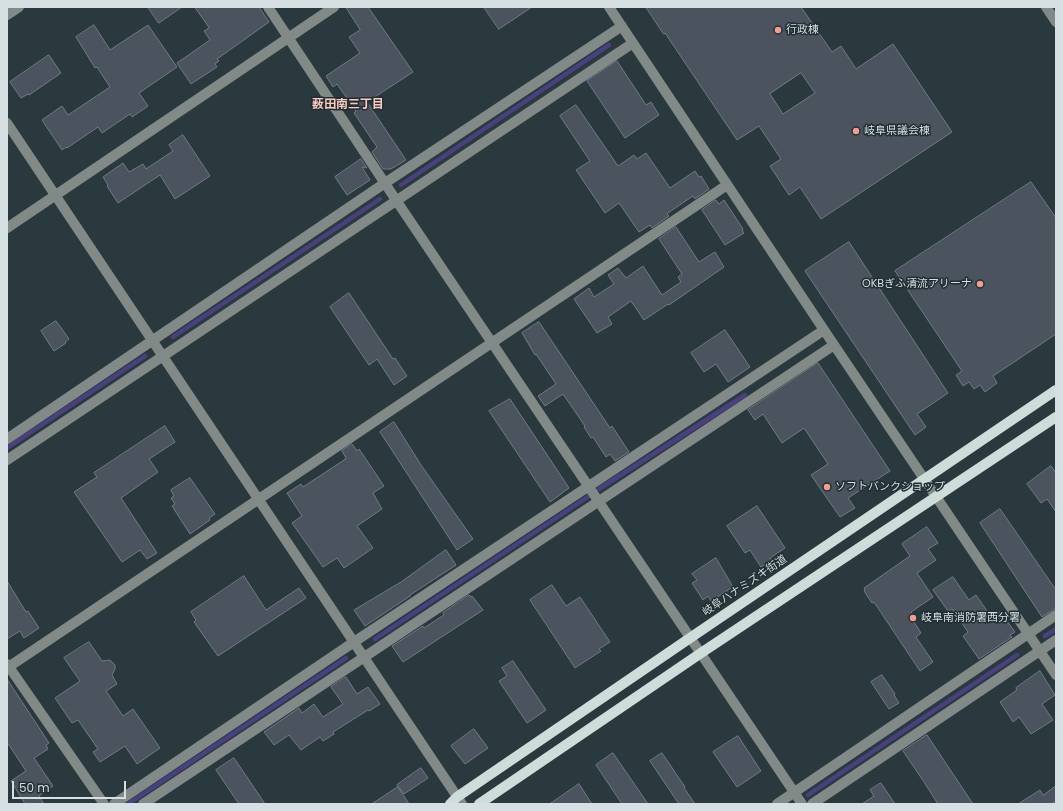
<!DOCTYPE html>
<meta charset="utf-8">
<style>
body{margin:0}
#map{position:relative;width:1063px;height:811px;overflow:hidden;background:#2a393e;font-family:Poppins,sans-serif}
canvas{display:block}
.frame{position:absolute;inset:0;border:8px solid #d6dfe2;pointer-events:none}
.scale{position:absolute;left:12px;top:781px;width:114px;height:18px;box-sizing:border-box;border:2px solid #d6dfe2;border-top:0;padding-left:5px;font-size:12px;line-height:14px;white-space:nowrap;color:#d6dfe2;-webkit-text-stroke:3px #202f34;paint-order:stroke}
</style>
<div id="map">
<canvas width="1063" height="811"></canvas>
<div class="frame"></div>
<div class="scale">50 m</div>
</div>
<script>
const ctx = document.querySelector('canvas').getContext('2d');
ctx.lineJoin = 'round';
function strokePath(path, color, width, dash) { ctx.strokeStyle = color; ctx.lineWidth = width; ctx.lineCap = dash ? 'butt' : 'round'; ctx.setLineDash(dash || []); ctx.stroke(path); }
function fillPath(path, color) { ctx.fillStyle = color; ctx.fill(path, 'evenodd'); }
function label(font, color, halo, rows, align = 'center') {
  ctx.font = font + ' Poppins,"Noto Sans JP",sans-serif'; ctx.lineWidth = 3; ctx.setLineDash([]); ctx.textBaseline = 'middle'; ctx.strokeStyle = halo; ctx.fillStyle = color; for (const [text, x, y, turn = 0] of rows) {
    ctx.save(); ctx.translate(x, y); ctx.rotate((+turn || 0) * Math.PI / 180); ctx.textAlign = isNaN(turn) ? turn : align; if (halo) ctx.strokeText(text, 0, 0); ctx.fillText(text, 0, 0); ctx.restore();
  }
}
strokePath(new Path2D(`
 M 401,185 L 609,45
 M 173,337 L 380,199
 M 7,448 L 145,356
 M 599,489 L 745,395
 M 1045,636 L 1056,629
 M 375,639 L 589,496
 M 808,795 L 1017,655
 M 128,804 L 346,658`), '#4a4081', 4.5);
const building = new Path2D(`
 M 148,7 L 182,7 L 159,23 Z
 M 195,7 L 259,7 L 269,22 L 217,59 L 219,61 L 215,64 L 217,67 L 191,84 L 177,63 L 210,40 L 204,31 L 209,28 Z
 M 346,7 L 368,7 L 413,72 L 367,102 L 406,160 L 391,169 L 383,169 L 372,152 L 377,147 L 354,113 L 356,111 L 337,84 L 333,87 L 326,76 L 360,53 L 349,37 L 360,30 Z
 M 484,7 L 532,7 L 499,29 Z
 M 646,7 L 801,7 L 832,52 L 841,46 L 856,69 L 893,44 L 952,132 L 821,219 L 800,187 L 789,195 L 770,166 L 781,159 L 759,126 L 737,140 L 665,33 L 664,34 ZM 801,73 L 815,93 L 783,114 L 770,94 Z
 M 94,25 L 110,50 L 148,25 L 177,67 L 139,93 L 148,106 L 132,117 L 130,114 L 102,133 L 98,127 L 67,148 L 66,147 L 62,150 L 42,120 L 62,106 L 68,115 L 110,87 L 97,67 L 95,68 L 76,37 Z
 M 49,55 L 61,73 L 29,95 L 28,94 L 21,98 L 10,82 Z
 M 617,61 L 646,105 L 651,102 L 659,115 L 625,138 L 587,81 Z
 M 576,105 L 618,166 L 634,155 L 637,159 L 646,153 L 670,188 L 695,171 L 699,177 L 701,176 L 709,189 L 695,199 L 693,196 L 668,213 L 667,214 L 669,216 L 652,228 L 650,225 L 639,232 L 619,203 L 605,213 L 576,170 L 590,161 L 560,116 Z
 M 183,135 L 210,176 L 175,199 L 160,175 L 118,203 L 107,186 L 108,185 L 103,177 L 123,163 L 129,172 L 143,164 L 146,169 L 173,151 L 169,145 Z
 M 361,159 L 367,168 L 362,167 L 370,180 L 347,195 L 335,177 Z
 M 1031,182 L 1056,218 L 1056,334 L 993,376 L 997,383 L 985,392 L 980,385 L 974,389 L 969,382 L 963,386 L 956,375 L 962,371 L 895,271 Z
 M 716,200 L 719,204 L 724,200 L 743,229 L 742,230 L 744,233 L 725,245 L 702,210 Z
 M 676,227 L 699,262 L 715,252 L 724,267 L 669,305 L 668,304 L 644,320 L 631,301 L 608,317 L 612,324 L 597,333 L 574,299 L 589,288 L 594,297 L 614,284 L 608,275 L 618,268 L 626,278 L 643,266 L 662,295 L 681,282 L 678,277 L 682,274 L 659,239 Z
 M 849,242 L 948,393 L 917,414 L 926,427 L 915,435 L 805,271 Z
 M 349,293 L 393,359 L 395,358 L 407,376 L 394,385 L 377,359 L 369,365 L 330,307 Z
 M 56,321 L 69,339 L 65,342 L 66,343 L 54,351 L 41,331 Z
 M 539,322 L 610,428 L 612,426 L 629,452 L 615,461 L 610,454 L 606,457 L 593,437 L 591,438 L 584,427 L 585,426 L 563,394 L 545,406 L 538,396 L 556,384 L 536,354 L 535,355 L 522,333 Z
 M 725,330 L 750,367 L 728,382 L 716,364 L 704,372 L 691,353 Z
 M 818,363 L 890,471 L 848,498 L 855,508 L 840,517 L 811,475 L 828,464 L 804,428 L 782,443 L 763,414 L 755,420 L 748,410 Z
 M 510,399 L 569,488 L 550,502 L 489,411 Z
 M 394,422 L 421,465 L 473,539 L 457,550 L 380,432 Z
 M 165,426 L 175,442 L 149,459 L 158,472 L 121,498 L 157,553 L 147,559 L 140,550 L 122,562 L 74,492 L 97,477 L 94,473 Z
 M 352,444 L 357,451 L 359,449 L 384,486 L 373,493 L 382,509 L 357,526 L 373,548 L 344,568 L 337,558 L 323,567 L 292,523 L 302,516 L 287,493 L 301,484 L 303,487 L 344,460 L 346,458 L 342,451 Z
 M 1051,466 L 1056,473 L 1056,512 L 1047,499 L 1041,503 L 1027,484 Z
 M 190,478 L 215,514 L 209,518 L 210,520 L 190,534 L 172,506 L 175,504 L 171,498 L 174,496 L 171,490 Z
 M 757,506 L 785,548 L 770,558 L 772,560 L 761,567 L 750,550 L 745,553 L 727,526 Z
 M 1000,509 L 1056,590 L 1056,608 L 1042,617 L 980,523 Z
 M 927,527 L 938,543 L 928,549 L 936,560 L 917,573 L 933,597 L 911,612 L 917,620 L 914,622 L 921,633 L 916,637 L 933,662 L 920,671 L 874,602 L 872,603 L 864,591 L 865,590 L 864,588 L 910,556 L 902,544 Z
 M 446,550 L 456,565 L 410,595 L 410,596 L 365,626 L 354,610 L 401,582 Z
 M 716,558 L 733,587 L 711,601 L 708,596 L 703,600 L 692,583 L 697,580 L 692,574 Z
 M 244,576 L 266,610 L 299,588 L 306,598 L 218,656 L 194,622 L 196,620 L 191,612 Z
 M 953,577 L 969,600 L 976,595 L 992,618 L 1000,612 L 1015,632 L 1010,635 L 1012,637 L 979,659 L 963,636 L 968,632 L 952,609 L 948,611 L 933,590 Z
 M 7,581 L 26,612 L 28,611 L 39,628 L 24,638 L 20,631 L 7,639 Z
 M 552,585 L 566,606 L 580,597 L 610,642 L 599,649 L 601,651 L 575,668 L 530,600 Z
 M 469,595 L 471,597 L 472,596 L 483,610 L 403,662 L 392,646 L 423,626 L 424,628 L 444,615 L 443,613 Z
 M 89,642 L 102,661 L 110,660 L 115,665 L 115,669 L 112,675 L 117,684 L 106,691 L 123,716 L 133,709 L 160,748 L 137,764 L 125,746 L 100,762 L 93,752 L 98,749 L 78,720 L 72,723 L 55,698 L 80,681 L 64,658 Z
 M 513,661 L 546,710 L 527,723 L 499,681 L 507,676 L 502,668 Z
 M 1040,671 L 1055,695 L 1042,704 L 1053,720 L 1031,734 L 1019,717 L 1013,722 L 1000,702 L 1017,690 L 1016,688 Z
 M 882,675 L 895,694 L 894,695 L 899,703 L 889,709 L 871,682 Z
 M 346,677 L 357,694 L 368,687 L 380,704 L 369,711 L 368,710 L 333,732 L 334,734 L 323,741 L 320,737 L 301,750 L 289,735 L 274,745 L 264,732 L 299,708 L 302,713 L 314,704 L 323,717 L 343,704 L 331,687 Z
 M 7,679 L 49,743 L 46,745 L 48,749 L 34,758 L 53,786 L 39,796 L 44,804 L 25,804 L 11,781 L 26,771 L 7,742 Z
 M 474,729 L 488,748 L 465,764 L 451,746 Z
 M 927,735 L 973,804 L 938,804 L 924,782 L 903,751 Z
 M 738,736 L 761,771 L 737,787 L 713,752 Z
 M 613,753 L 648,804 L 622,804 L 596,765 Z
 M 662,753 L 685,787 L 684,788 L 695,804 L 679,804 L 650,761 Z
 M 234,758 L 253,786 L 265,804 L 239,804 L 216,770 Z
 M 421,768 L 428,778 L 404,794 L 397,785 Z
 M 881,783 L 895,804 L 862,804 L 874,796 L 870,790 Z
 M 579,784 L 592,804 L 550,804 Z
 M 1056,786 L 1056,801 L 1051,804 L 1018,804 L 1040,790 L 1043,795 Z
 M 398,787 L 409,804 L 372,804 Z`);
fillPath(building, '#4a535e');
strokePath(building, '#717a86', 1);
strokePath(new Path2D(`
 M 268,7 L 396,200 L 802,804
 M 609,7 L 824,330 L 1056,675
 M 1046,7 L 1056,22
 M 7,15 L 19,7
 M 7,123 L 462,804
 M 7,228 L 334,7
 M 7,439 L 385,183 L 622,26
 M 7,460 L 633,43
 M 7,664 L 104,804
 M 7,668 L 727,185
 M 114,804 L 354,642 L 824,330
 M 143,804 L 834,345
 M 777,804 L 1056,615
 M 812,804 L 1056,640`), '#828a88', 10);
strokePath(new Path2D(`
 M 450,804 L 457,797 L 690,638 L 1056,390
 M 479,804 L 701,653 L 1056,417`), '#ccddda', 10);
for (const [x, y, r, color] of [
 [778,30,4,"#f49d8c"],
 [856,131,4,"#f49d8c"],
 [980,284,4,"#f49d8c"],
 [827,487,4,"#f49d8c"],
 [913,618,4,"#f49d8c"]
]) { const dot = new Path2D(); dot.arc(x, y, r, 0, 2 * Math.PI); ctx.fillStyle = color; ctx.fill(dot); strokePath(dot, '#202f34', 1.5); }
label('11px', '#d6dfe2', '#202f34', [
 ["行政棟",786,30],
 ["岐阜県議会棟",864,131],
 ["OKBぎふ清流アリーナ",972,284,"right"],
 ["ソフトバンクショップ",835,487],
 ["岐阜南消防署西分署",921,618]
], 'left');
label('11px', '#d6dfe2', '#202f34', [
 ["岐阜ハナミズキ街道",745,586,-34]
]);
label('bold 12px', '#fcc9be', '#202f34', [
 ["薮田南三丁目",348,105]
]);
</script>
